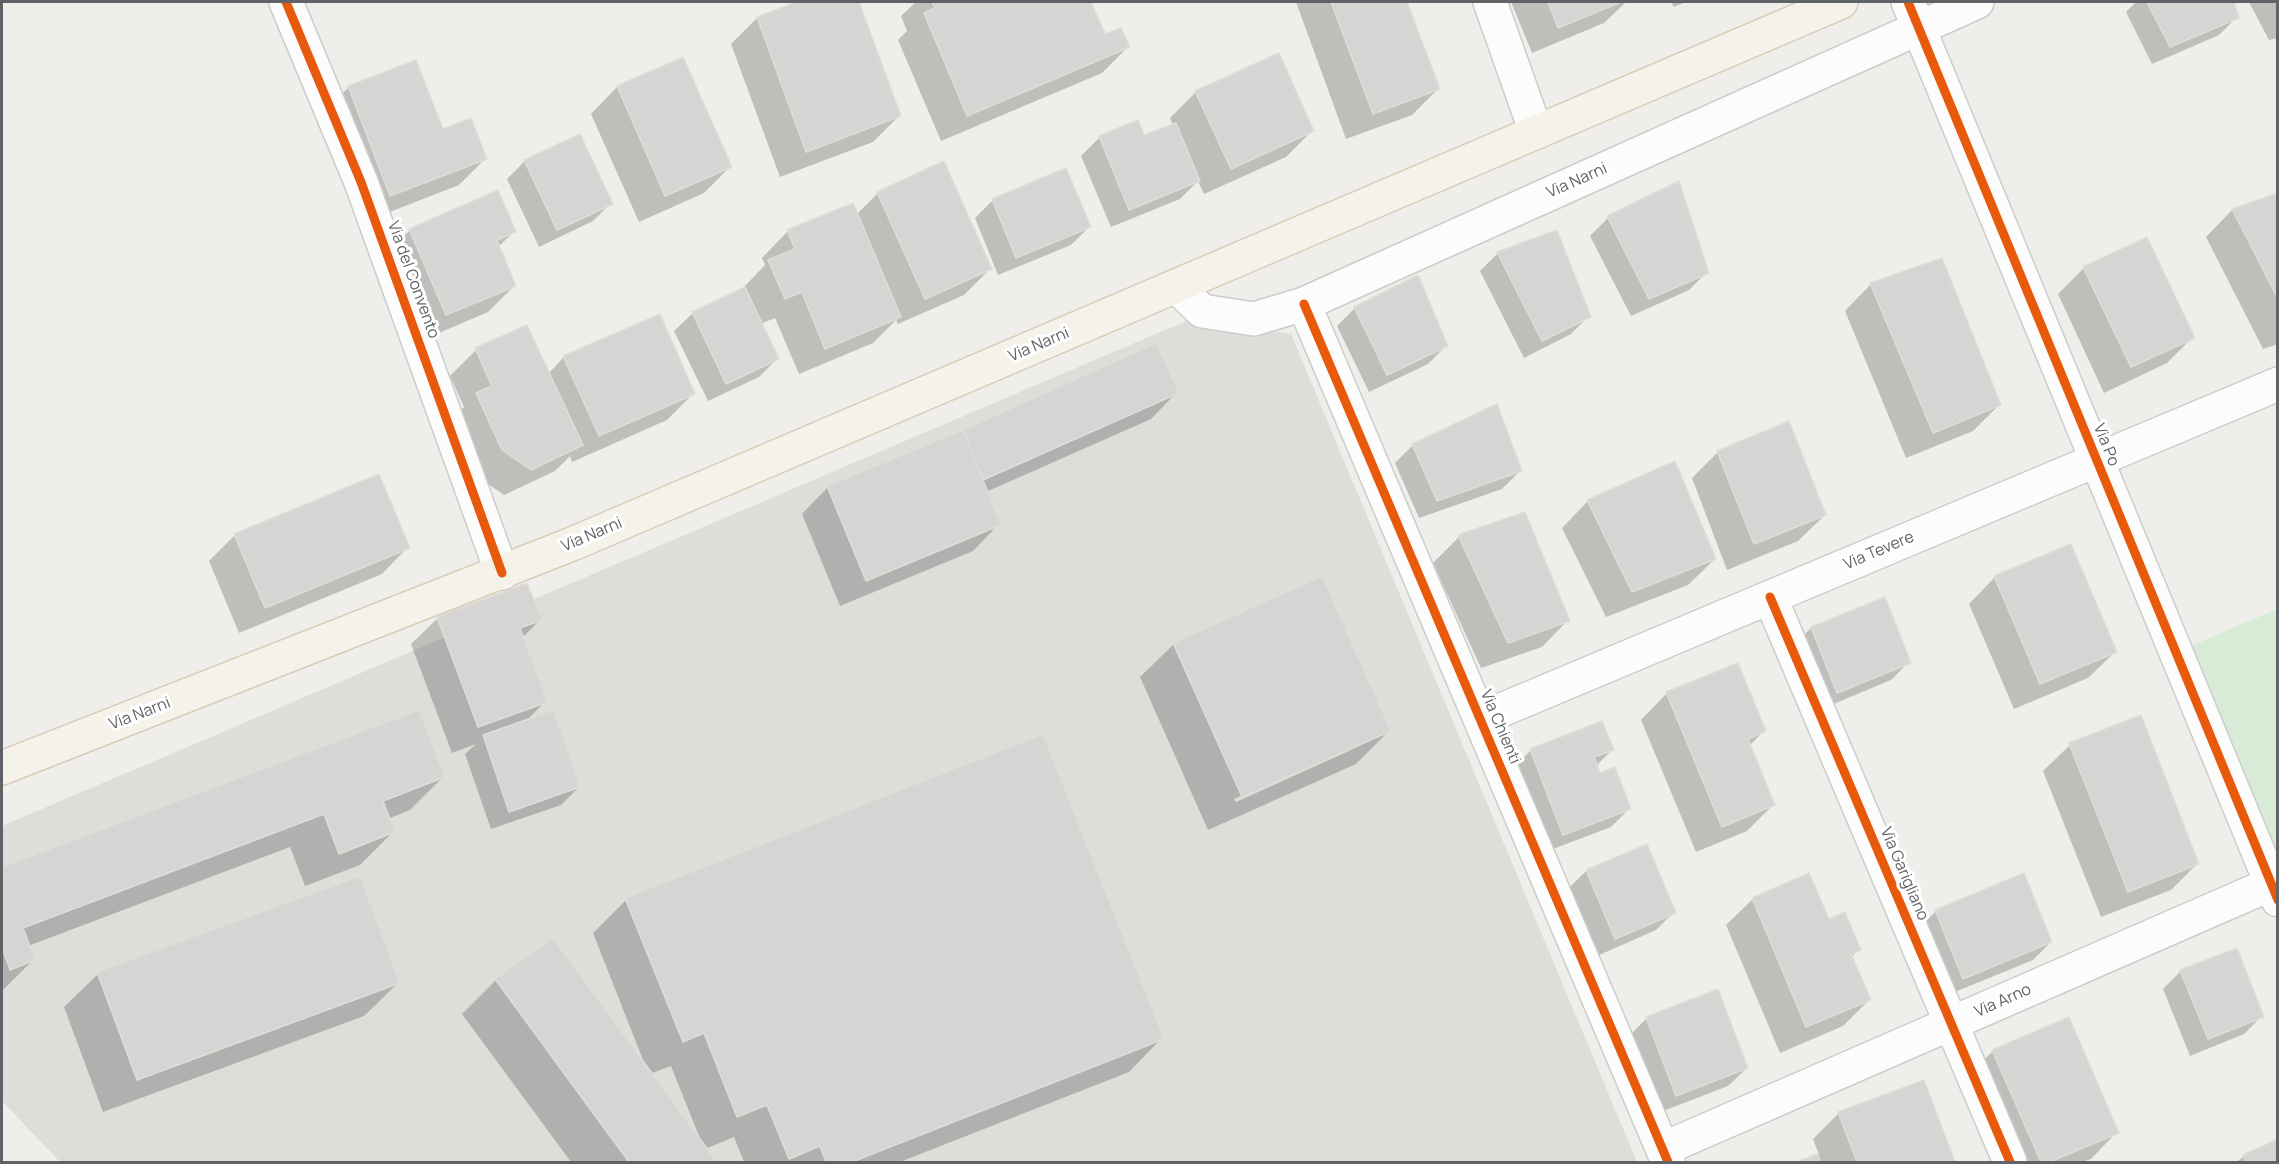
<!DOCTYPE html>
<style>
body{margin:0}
#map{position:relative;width:2279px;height:1164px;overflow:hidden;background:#efeeea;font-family:Manrope,sans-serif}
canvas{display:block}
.frame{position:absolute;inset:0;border:3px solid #5f6368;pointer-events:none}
</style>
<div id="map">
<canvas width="2279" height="1164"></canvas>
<div class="frame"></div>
</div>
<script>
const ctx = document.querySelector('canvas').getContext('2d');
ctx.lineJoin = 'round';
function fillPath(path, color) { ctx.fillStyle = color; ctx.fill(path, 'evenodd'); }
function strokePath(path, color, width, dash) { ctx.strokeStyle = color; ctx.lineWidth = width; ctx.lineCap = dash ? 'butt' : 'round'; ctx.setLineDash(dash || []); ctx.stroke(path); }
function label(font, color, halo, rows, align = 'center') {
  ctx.font = font + ' Manrope,sans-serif'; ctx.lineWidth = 6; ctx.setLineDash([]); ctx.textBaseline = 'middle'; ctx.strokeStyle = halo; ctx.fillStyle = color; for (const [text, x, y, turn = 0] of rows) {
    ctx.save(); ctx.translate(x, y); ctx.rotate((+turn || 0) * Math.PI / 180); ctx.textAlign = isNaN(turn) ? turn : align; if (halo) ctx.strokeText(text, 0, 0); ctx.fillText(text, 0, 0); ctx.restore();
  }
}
fillPath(new Path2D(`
 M 1191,319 L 1291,334 L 1637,1162 L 60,1162 L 2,1101 L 2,826 Z`), '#dfddda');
fillPath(new Path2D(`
 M 2277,609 L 2278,850 L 2273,852 L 2191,646 Z`), '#d8ebd6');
fillPath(new Path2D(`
 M 802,2 L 857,2 L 899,116 L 873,142 L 780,177 L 731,44 L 757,18 Z
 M 916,2 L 1090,2 L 1105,36 L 1128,47 L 1102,73 L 941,141 L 898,40 L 907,31 L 901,16 Z
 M 1296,2 L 1406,2 L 1439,88 L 1412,115 L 1346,139 Z
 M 1511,2 L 1626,2 L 1604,23 L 1532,53 Z
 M 1671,2 L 1686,2 L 1674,7 Z
 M 2136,2 L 2233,2 L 2237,17 L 2219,35 L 2152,64 L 2126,12 Z
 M 2249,2 L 2278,2 L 2278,38 L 2269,40 Z
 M 682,59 L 730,167 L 704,193 L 639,222 L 591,114 L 617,87 Z
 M 349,87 L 442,131 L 485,159 L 459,185 L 364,222 L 322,114 Z
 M 1196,92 L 1312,131 L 1286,157 L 1204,194 L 1198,181 L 1180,199 L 1111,227 L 1081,156 L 1099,138 L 1137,122 L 1143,137 L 1173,125 L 1170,118 Z
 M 525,161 L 611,203 L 593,221 L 539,247 L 507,179 Z
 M 878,193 L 990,269 L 964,295 L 898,324 L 896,320 L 873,343 L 799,374 L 775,318 L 760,324 L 777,359 L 759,377 L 708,401 L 674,331 L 693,313 L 743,289 L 743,288 L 765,265 L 762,258 L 788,231 L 856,215 Z
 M 2278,194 L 2278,344 L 2263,349 L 2206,237 L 2232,210 Z
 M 993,200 L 1089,227 L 1071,245 L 998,275 L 975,218 Z
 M 1608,218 L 1707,272 L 1689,290 L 1631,316 L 1590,236 Z
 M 410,230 L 514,232 L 498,247 L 515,285 L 488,312 L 420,341 L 384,256 Z
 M 1498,253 L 1589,316 L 1571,334 L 1524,358 L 1480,271 Z
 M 2084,268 L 2193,337 L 2167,363 L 2104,393 L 2058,294 Z
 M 1871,284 L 1999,405 L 1973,431 L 1906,458 L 1845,311 Z
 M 1355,308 L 1446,346 L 1428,364 L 1369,392 L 1337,326 Z
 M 1156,345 L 1177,392 L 1151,419 L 986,492 L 999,524 L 973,551 L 840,606 L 802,514 L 828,487 L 963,432 Z
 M 476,350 L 548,374 L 564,357 L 693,394 L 667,420 L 572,462 L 570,456 L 555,471 L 504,495 L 476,476 L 451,421 L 464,407 L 450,376 Z
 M 1413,445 L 1520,471 L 1502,489 L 1419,518 L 1395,463 Z
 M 1718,452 L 1825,515 L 1798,541 L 1727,570 L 1692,478 Z
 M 1588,501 L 1715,559 L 1688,585 L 1606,617 L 1562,528 Z
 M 235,535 L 408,547 L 382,574 L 239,633 L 209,561 Z
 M 1459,537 L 1568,620 L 1542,647 L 1481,668 L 1433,563 Z
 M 1995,577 L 2115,652 L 2088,678 L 2014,709 L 1969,604 Z
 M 1884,599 L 1909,662 L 1891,680 L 1819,710 L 1793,646 L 1811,628 Z
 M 438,618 L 540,620 L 522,638 L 546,701 L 526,721 L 579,787 L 561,805 L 491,829 L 465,754 L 476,744 L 452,753 L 411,644 Z
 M 1174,644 L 1390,730 L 1356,764 L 1208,830 L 1140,677 ZM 1351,747 L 1351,750 L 1236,802 L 1234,799 Z
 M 1667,693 L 1764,731 L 1749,746 L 1773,805 L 1747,831 L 1696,852 L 1641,720 Z
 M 419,712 L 443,777 L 410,810 L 388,819 L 393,832 L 360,865 L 305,886 L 290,847 L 28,946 L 33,960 L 2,991 L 2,869 Z
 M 2140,717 L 2197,864 L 2171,890 L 2101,917 L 2043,771 L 2070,745 Z
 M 1531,750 L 1612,750 L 1596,766 L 1599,775 L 1629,809 L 1611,827 L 1545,852 L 1513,768 Z
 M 1646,846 L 1674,912 L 1656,930 L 1597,956 L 1568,889 L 1586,871 Z
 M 2023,875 L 2051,942 L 2033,960 L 1945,996 L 1917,930 L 1935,912 Z
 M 1753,899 L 1859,949 L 1851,958 L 1869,1000 L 1843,1026 L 1780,1053 L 1726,925 Z
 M 626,900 L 1162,1038 L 1129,1072 L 900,1162 L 744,1162 L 734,1137 L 705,1149 L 715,1162 L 571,1162 L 462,1014 L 496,980 L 552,940 L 645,1065 L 593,933 ZM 671,1066 L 701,1141 L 650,1074 Z
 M 2181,971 L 2262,1016 L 2244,1034 L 2190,1056 L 2163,989 Z
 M 98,974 L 398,983 L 364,1016 L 103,1112 L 64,1007 Z
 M 1647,1018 L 1747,1068 L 1728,1086 L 1658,1113 L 1629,1036 Z
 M 1993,1051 L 2117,1132 L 2091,1159 L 2082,1162 L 2004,1162 L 1967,1077 Z
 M 1923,1082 L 1954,1162 L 1801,1162 L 1819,1155 L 1813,1139 L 1839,1113 Z
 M 2278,1141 L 2278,1162 L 2237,1162 L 2244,1156 Z`), '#0003');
const building = new Path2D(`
 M 797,2 L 859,2 L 901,116 L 806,152 L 757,17 Z
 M 932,2 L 1091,2 L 1105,34 L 1121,28 L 1130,47 L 967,116 L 924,13 L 935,8 Z
 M 1331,2 L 1407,2 L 1440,89 L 1373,114 Z
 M 1548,2 L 1621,2 L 1558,28 Z
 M 2147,2 L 2234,2 L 2239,18 L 2170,47 Z
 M 1279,53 L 1314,131 L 1231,169 L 1195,91 Z
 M 683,57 L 732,167 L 665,196 L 617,86 Z
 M 416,60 L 443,129 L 471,118 L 487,159 L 390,196 L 348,86 Z
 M 1138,120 L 1144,135 L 1176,123 L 1200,181 L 1129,210 L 1099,136 Z
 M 580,134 L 613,204 L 557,230 L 524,160 Z
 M 944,161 L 992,269 L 925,299 L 877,192 Z
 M 1066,168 L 1091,227 L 1016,258 L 992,199 Z
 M 1679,181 L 1709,273 L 1649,299 L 1607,216 Z
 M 498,190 L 516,232 L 497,240 L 516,286 L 446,315 L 409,229 Z
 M 2278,193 L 2278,299 L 2232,209 Z
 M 853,203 L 901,317 L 825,349 L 802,292 L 785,299 L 768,260 L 795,249 L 787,230 Z
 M 1557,230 L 1591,317 L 1542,341 L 1497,252 Z
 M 2147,237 L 2195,338 L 2131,367 L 2083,267 Z
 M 1942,258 L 2001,405 L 1933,433 L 1870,283 Z
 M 1418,275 L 1448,346 L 1387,375 L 1354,307 Z
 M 745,287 L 779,359 L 726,384 L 692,312 Z
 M 660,314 L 695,394 L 599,436 L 563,356 Z
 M 527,325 L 583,445 L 531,470 L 502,450 L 476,393 L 492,386 L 475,348 Z
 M 1156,343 L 1179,393 L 983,480 L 963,430 Z
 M 1497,404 L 1522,471 L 1437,501 L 1412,444 Z
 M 1789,421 L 1826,515 L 1754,544 L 1717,451 Z
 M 963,430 L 1001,525 L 866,581 L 827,486 Z
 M 1675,461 L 1716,559 L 1632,592 L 1587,500 Z
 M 379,474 L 410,548 L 265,608 L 234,534 Z
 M 1525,512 L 1570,621 L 1508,643 L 1458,535 Z
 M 2071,544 L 2117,652 L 2040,684 L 1994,576 Z
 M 1322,576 L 1391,731 L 1242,797 L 1173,643 Z
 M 527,583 L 542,620 L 520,628 L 548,702 L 478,727 L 437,617 Z
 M 1885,597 L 1911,663 L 1837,693 L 1811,627 Z
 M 1738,663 L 1766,731 L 1748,739 L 1775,805 L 1722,827 L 1666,692 Z
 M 419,710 L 445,777 L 383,801 L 395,832 L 339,854 L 324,814 L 23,928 L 35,960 L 10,970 L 2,947 L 2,867 Z
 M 554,710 L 580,787 L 509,812 L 483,735 Z
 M 2141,715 L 2199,864 L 2128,892 L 2069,743 Z
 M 1602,721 L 1614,750 L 1594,757 L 1600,773 L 1615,767 L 1631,809 L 1563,835 L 1530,749 Z
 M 1043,734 L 1164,1039 L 852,1162 L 826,1162 L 820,1146 L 789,1159 L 767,1105 L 737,1117 L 704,1033 L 683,1042 L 625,898 Z
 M 1647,844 L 1676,913 L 1615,939 L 1586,870 Z
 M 1809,873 L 1829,919 L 1845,912 L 1861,950 L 1851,954 L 1871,1000 L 1806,1027 L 1752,898 Z
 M 2024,873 L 2052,942 L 1963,979 L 1935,910 Z
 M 360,876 L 400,983 L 137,1080 L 97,972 Z
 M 553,938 L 717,1162 L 629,1162 L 495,979 Z
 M 2237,948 L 2264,1017 L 2208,1039 L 2180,970 Z
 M 1718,989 L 1748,1068 L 1676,1096 L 1646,1017 Z
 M 2069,1017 L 2119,1133 L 2049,1162 L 2041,1162 L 1992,1050 Z
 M 1924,1080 L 1955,1162 L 1857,1162 L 1838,1112 Z
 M 2278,1139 L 2278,1162 L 2246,1162 L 2243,1155 Z
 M 1817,1154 L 1821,1162 L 1797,1162 Z`);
fillPath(building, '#d6d5d3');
strokePath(building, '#deddd9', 1.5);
const minor = new Path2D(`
 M 286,2 L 361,182 L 502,573
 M 1490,2 L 1536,132
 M 1908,2 L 2278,900
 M 1176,286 L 1202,311 L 1254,319 L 1304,304 L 1977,2
 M 1304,304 L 1668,1162
 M 1770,597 L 2010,1162
 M 1480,719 L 2278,384
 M 1663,1149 L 2278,881`);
const major = new Path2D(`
 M 2,768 L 572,544 L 1841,2`);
strokePath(minor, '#cbcccc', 36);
strokePath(major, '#d7ceb8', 36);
strokePath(minor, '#fdfcfc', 33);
strokePath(major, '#f4f2e9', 33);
strokePath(new Path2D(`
 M 286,2 L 361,182 L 502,573
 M 1908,2 L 2278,900
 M 1304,304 L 1668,1162
 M 1770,597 L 2010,1162`), '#e8590c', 9);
label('16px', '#5f6368', '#fff', [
 ["Via Narni",1577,181,-24],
 ["Via del Convento",413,280,70],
 ["Via Narni",1039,345,-23],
 ["Via Po",2106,445,68],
 ["Via Narni",592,535,-23],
 ["Via Tevere",1879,551,-23],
 ["Via Narni",140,714,-21],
 ["Via Chienti",1500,727,67],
 ["Via Garigliano",1904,874,67],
 ["Via Arno",2003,1001,-24]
]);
</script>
